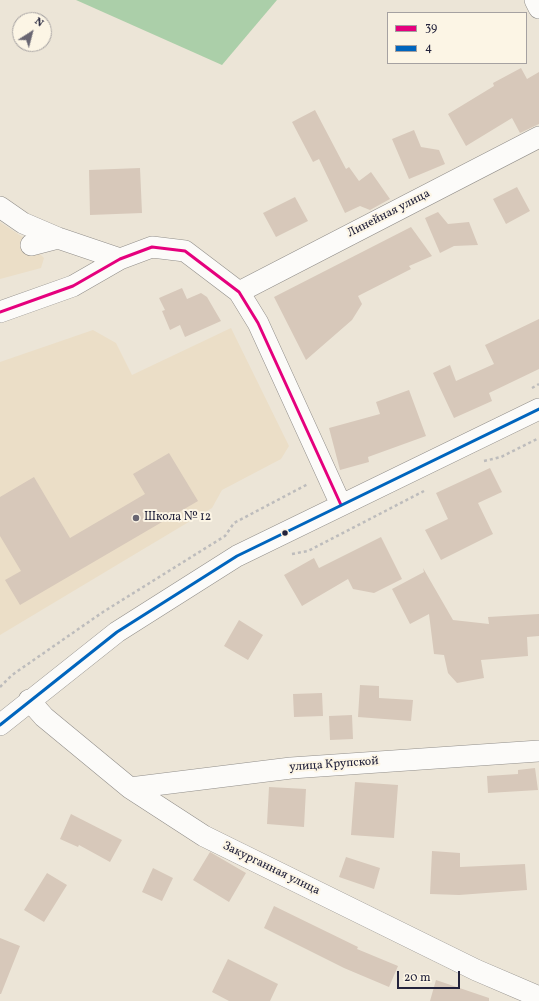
<!DOCTYPE html>
<meta charset="utf-8">
<style>
body{margin:0}
#map{position:relative;width:539px;height:1001px;overflow:hidden;background:#ece5d7;font-family:Vollkorn,serif}
canvas{display:block}
.legend{position:absolute;left:387px;top:12px;width:140px;height:52px;box-sizing:border-box;background:#fcf5e5;border:1px solid #a5a1a1;margin:0;padding:5px 7px;list-style:none;font-size:12px;color:#22223b}
.legend li{display:flex;align-items:center;gap:8px;height:20px}
.legend b{width:20px;border:1px solid #a5a1a1}
.north{position:absolute;left:12px;top:12px;width:40px;height:40px;box-sizing:border-box;background:#fcf5e5;border:1px solid #a5a1a1;border-radius:50%;rotate:36deg;font-size:11px;font-weight:700;line-height:16px;text-align:center;color:#22223b}
.north::after{content:'';display:block;margin:auto;width:14px;height:18px;background:#696672;clip-path:polygon(50% 0,100% 100%,50% 72%,0 100%)}
.scale{position:absolute;left:397px;top:971px;width:63px;height:18px;box-sizing:border-box;border:2px solid #22223b;border-top:0;padding-left:5px;font-size:12px;line-height:14px;white-space:nowrap;color:#22223b;-webkit-text-stroke:3px #fcf5e5;paint-order:stroke}
</style>
<div id="map">
<canvas width="539" height="1001"></canvas>
<ul class="legend">
<li><b style="height:5px;background:#e5007d"></b>39</li>
<li><b style="height:5px;background:#0065bd"></b>4</li>
</ul>
<div class="north">N</div>
<div class="scale">20 m</div>
</div>
<script>
const ctx = document.querySelector('canvas').getContext('2d');
ctx.lineJoin = 'round';
function fillPath(path, color) { ctx.fillStyle = color; ctx.fill(path, 'evenodd'); }
function strokePath(path, color, width, dash) { ctx.strokeStyle = color; ctx.lineWidth = width; ctx.lineCap = dash ? 'butt' : 'round'; ctx.setLineDash(dash || []); ctx.stroke(path); }
function label(font, color, halo, rows, align = 'center') {
  ctx.font = font + ' Vollkorn,serif'; ctx.lineWidth = 4; ctx.setLineDash([]); ctx.textBaseline = 'middle'; ctx.strokeStyle = halo; ctx.fillStyle = color; for (const [text, x, y, turn = 0] of rows) {
    ctx.save(); ctx.translate(x, y); ctx.rotate((+turn || 0) * Math.PI / 180); ctx.textAlign = isNaN(turn) ? turn : align; if (halo) ctx.strokeText(text, 0, 0); ctx.fillText(text, 0, 0); ctx.restore();
  }
}
fillPath(new Path2D(`
 M 0,222 L 24,238 L 44,258 L 41,268 L 0,279 Z
 M 231,328 L 289,446 L 281,459 L 222,490 L 212,508 L 0,635 L 0,362 L 93,330 L 116,343 L 132,375 Z`), '#ebdec7');
fillPath(new Path2D(`
 M 76,0 L 277,0 L 222,65 Z`), '#abcfa9');
fillPath(new Path2D(`
 M 521,68 L 527,79 L 539,72 L 539,124 L 520,133 L 512,118 L 466,146 L 448,114 L 494,86 L 493,83 Z
 M 315,110 L 346,169 L 349,167 L 359,181 L 371,172 L 390,199 L 370,210 L 360,206 L 345,213 L 319,159 L 313,162 L 292,122 Z
 M 414,130 L 421,147 L 439,150 L 445,164 L 409,179 L 392,139 Z
 M 140,168 L 142,213 L 90,215 L 89,170 Z
 M 517,187 L 530,211 L 506,224 L 493,199 Z
 M 295,197 L 308,221 L 276,237 L 263,213 Z
 M 438,212 L 448,224 L 469,222 L 478,245 L 454,246 L 440,253 L 425,218 Z
 M 411,227 L 432,256 L 409,266 L 411,269 L 358,296 L 362,304 L 352,320 L 306,360 L 274,297 Z
 M 182,288 L 187,299 L 201,293 L 207,297 L 221,321 L 185,337 L 180,325 L 170,330 L 162,311 L 165,310 L 159,298 Z
 M 539,319 L 539,369 L 489,393 L 492,401 L 454,418 L 433,373 L 450,365 L 456,381 L 494,364 L 485,345 Z
 M 409,390 L 426,436 L 368,457 L 369,462 L 340,470 L 329,428 L 380,414 L 376,402 Z
 M 169,453 L 198,501 L 20,605 L 5,580 L 21,571 L 0,536 L 0,497 L 34,477 L 70,538 L 145,494 L 133,474 Z
 M 490,468 L 502,492 L 478,503 L 493,534 L 441,560 L 425,530 L 448,519 L 436,493 Z
 M 381,537 L 402,579 L 374,593 L 353,589 L 348,579 L 302,606 L 284,575 L 314,558 L 319,568 Z
 M 423,568 L 453,620 L 489,624 L 488,617 L 539,614 L 539,636 L 527,637 L 528,656 L 481,660 L 484,678 L 457,683 L 448,673 L 444,655 L 434,654 L 429,614 L 410,624 L 392,589 L 424,572 Z
 M 239,620 L 263,635 L 248,660 L 224,646 Z
 M 360,685 L 379,686 L 379,698 L 413,700 L 411,721 L 358,717 Z
 M 322,693 L 323,716 L 294,717 L 293,694 Z
 M 352,715 L 353,739 L 330,740 L 329,716 Z
 M 535,768 L 538,790 L 488,793 L 487,776 L 518,774 L 518,770 Z
 M 355,782 L 398,785 L 394,838 L 351,835 Z
 M 269,787 L 306,789 L 304,827 L 267,824 Z
 M 71,814 L 122,840 L 110,862 L 79,845 L 78,847 L 60,839 Z
 M 432,851 L 460,853 L 460,867 L 525,864 L 527,890 L 459,895 L 430,894 Z
 M 210,852 L 246,873 L 229,902 L 193,880 Z
 M 346,857 L 380,868 L 374,889 L 339,877 Z
 M 153,868 L 173,878 L 162,901 L 142,892 Z
 M 47,873 L 67,885 L 44,922 L 24,910 Z
 M 274,906 L 358,947 L 357,949 L 398,966 L 389,987 L 344,968 L 264,928 Z
 M 0,938 L 20,946 L 1,994 L 0,994 Z
 M 228,959 L 278,984 L 270,1001 L 229,1001 L 212,992 Z
 M 436,980 L 489,998 L 489,1001 L 430,1001 Z`), '#d7c8ba');
const minor = new Path2D(`
 M 535,0 L 539,8
 M 0,207 L 23,223 L 58,238 L 120,259
 M 31,245 L 58,238
 M 239,292 L 539,137
 M 0,312 L 73,286 L 120,259 L 152,247 L 185,251 L 239,292 L 258,323 L 341,505
 M 29,700 L 44,717 L 130,788 L 204,836 L 476,970 L 539,997
 M 0,725 L 117,632 L 237,556 L 539,409
 M 130,788 L 291,768 L 539,751`);
strokePath(minor, '#918e8a', 22);
strokePath(new Path2D(`
 M 532,388 L 539,384
 M 484,461 L 501,457 L 539,438
 M 292,554 L 308,551 L 424,491
 M 0,687 L 12,675 L 103,612 L 225,536 L 234,523 L 308,484`), '#bdbcbc', 2.5, [3, 3]);
strokePath(minor, '#fcfbf9', 21);
strokePath(new Path2D(`
 M 0,312 L 73,286 L 120,259 L 152,247 L 185,251 L 239,292 L 258,323 L 341,505`), '#e5007d', 3);
strokePath(new Path2D(`
 M 0,725 L 117,632 L 237,556 L 539,409`), '#0065bd', 3);
for (const [x, y, r, color] of [
 [136,518,4,"#696672"],
 [285,533,3.5,"#22223b"]
]) { const dot = new Path2D(); dot.arc(x, y, r, 0, 2 * Math.PI); ctx.fillStyle = color; ctx.fill(dot); strokePath(dot, '#fcf5e5', 1.5); }
label('12px', '#22223b', '#fcf5e5', [
 ["Линейная улица",389,214,-27],
 ["улица Крупской",334,765,-4],
 ["Закурганная улица",271,869,26]
]);
label('12px', '#22223b', '#fcf5e5', [
 ["Школа № 12",144,518]
], 'left');
</script>
